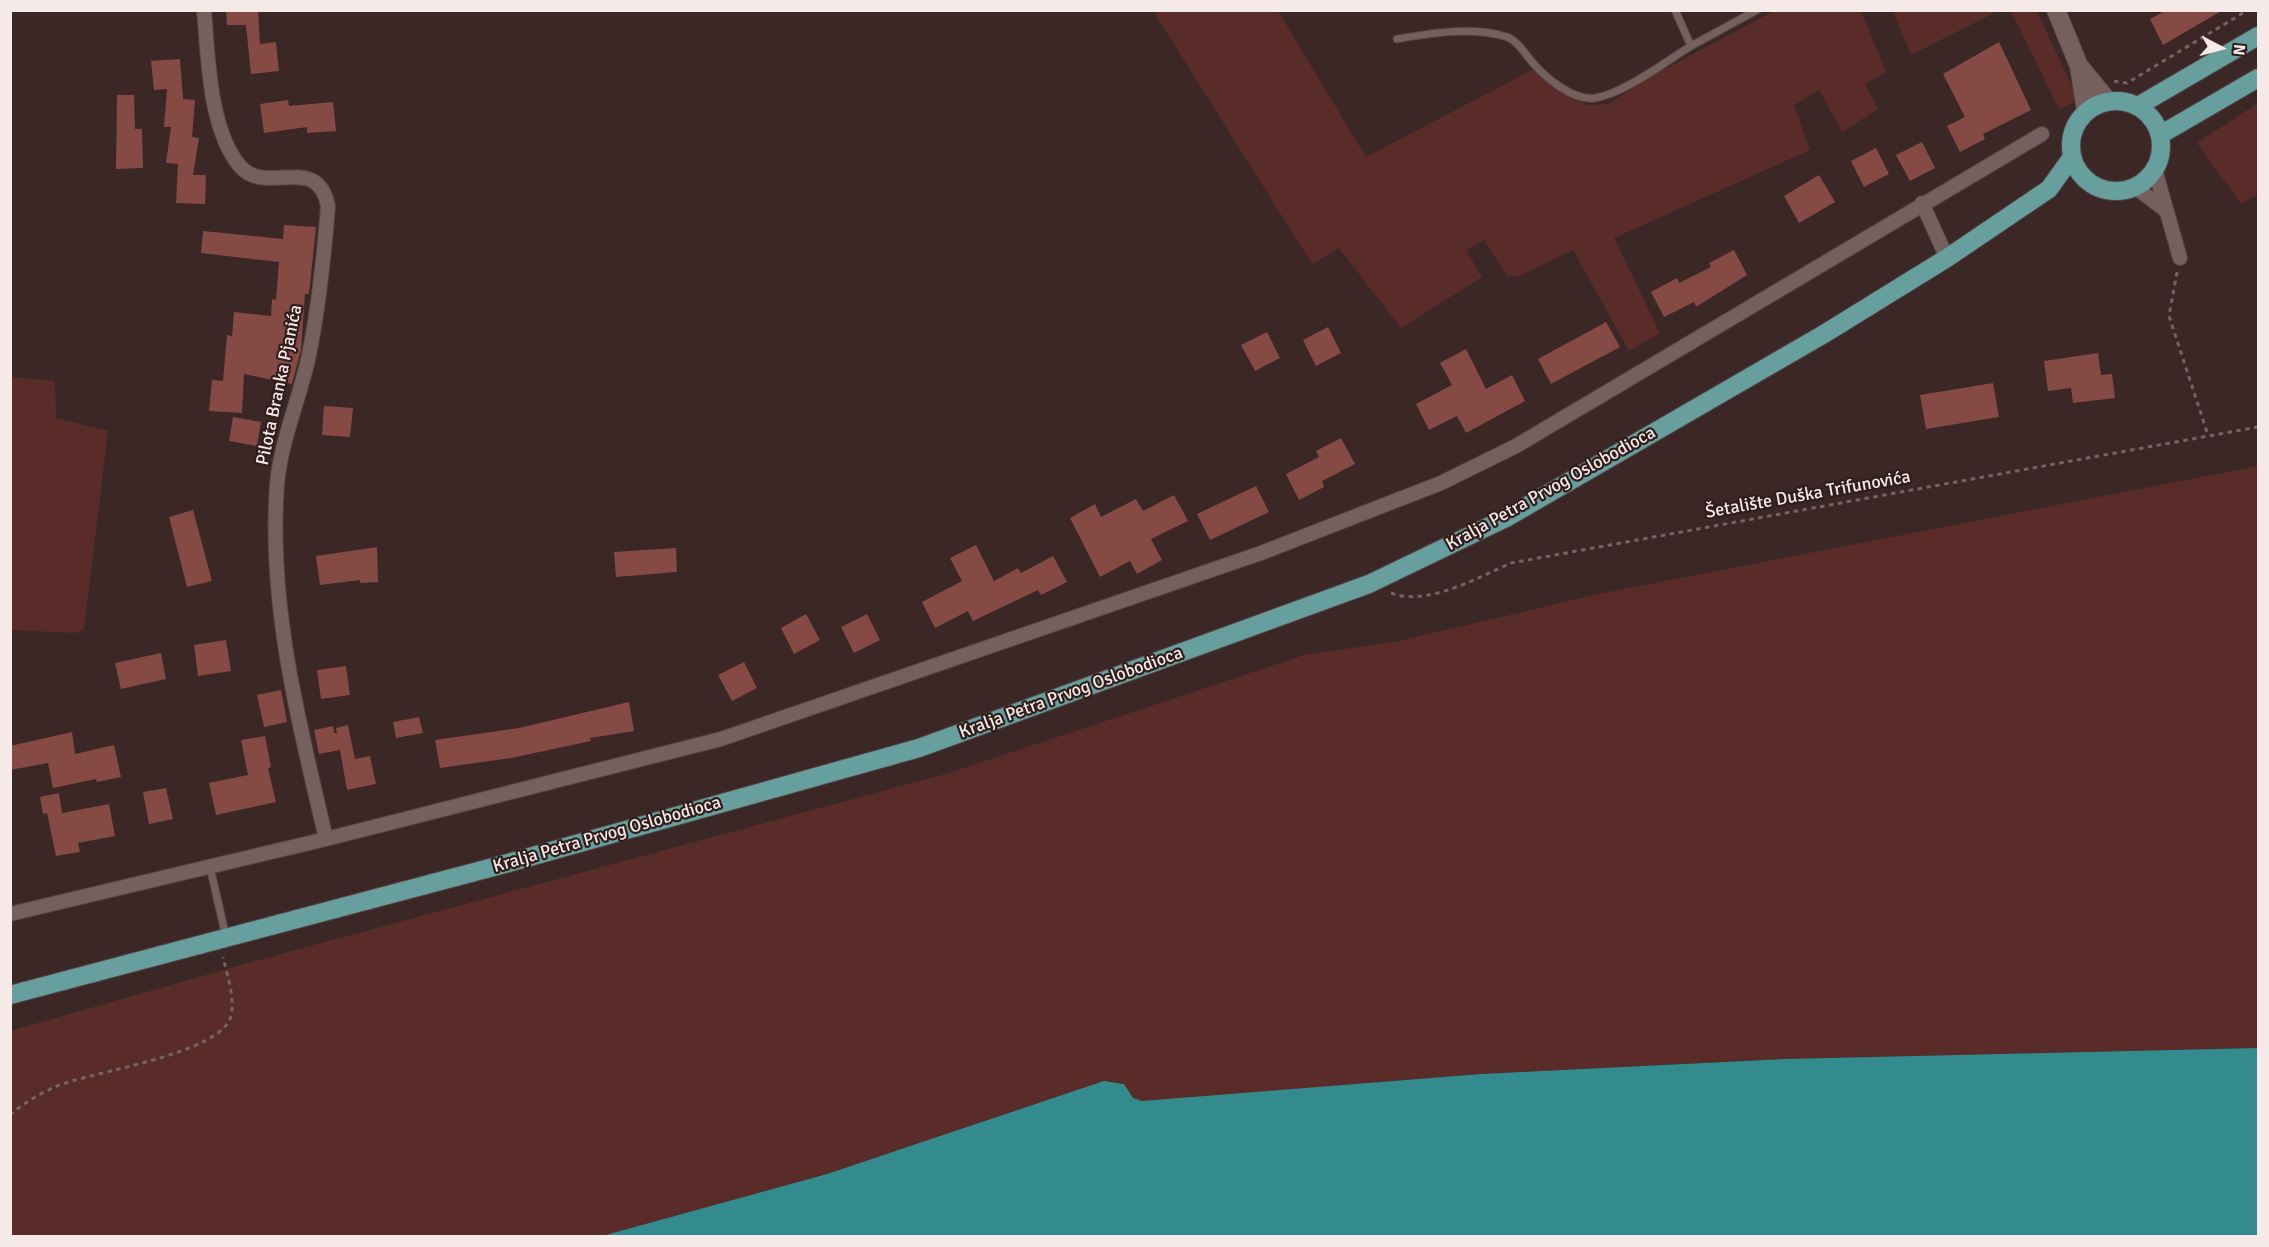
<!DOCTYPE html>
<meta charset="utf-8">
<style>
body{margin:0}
#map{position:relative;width:2269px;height:1247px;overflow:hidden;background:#3a2726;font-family:Signika,sans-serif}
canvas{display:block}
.frame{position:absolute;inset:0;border:12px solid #f6eae8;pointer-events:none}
.north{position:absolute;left:2191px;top:18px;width:60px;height:60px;-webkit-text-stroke:4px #2f1e1c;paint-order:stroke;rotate:96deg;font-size:16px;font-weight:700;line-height:24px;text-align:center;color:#f6eae8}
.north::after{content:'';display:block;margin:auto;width:21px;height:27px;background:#f6eae8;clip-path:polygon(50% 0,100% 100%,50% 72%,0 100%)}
</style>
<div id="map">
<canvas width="2269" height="1247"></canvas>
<div class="frame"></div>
<div class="north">N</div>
</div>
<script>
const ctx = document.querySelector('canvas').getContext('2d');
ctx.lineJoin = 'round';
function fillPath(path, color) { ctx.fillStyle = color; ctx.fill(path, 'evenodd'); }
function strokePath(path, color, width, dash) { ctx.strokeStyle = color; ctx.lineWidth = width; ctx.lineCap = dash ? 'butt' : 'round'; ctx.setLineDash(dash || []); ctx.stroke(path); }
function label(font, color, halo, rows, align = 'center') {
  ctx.font = font + ' Signika,sans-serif'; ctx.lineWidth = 4.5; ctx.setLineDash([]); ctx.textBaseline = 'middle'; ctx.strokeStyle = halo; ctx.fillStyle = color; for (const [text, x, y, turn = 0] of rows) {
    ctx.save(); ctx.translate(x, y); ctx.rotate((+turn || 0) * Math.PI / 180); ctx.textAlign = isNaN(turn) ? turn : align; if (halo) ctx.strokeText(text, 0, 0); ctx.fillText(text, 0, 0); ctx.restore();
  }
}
fillPath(new Path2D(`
 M 1155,10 L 1278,11 L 1366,157 L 1534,69 L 1560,91 L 1575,99 L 1588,105 L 1608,104 L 1650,77 L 1774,11 L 1861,11 L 1886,72 L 1865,84 L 1878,109 L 1842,132 L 1819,90 L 1794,105 L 1810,150 L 1614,238 L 1660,333 L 1629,351 L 1573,250 L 1517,277 L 1507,276 L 1484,240 L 1466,250 L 1482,277 L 1401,328 L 1339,248 L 1312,264 L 1155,14 Z
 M 1893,11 L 1998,11 L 1911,55 Z
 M 2011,11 L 2037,11 L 2078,100 L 2059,109 Z
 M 2258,103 L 2258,194 L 2241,204 L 2197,143 Z
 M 11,377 L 55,381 L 56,418 L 108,431 L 84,630 L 75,633 L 11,630 Z
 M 2258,466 L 2258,1048 L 1785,1059 L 1481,1074 L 1142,1102 L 1133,1098 L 1122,1083 L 1108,1081 L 827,1174 L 602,1236 L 11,1236 L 10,1031 L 255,961 L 949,773 L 1304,655 L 1399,641 L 1603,593 Z`), '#5a2c29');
fillPath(new Path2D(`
 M 2258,1048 L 2258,1236 L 602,1236 L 827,1174 L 1104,1081 L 1124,1084 L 1133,1098 L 1142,1101 L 1481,1074 L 1785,1059 Z`), '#338b8d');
fillPath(new Path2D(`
 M 226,10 L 258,10 L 260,44 L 276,42 L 279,71 L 251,74 L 246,25 L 227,25 Z
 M 2167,10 L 2223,10 L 2163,45 L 2150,19 Z
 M 1999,42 L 2031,110 L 1983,134 L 1985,139 L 1960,152 L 1947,126 L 1965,117 L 1943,74 Z
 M 180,59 L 183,99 L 195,100 L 192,137 L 199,138 L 193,175 L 206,175 L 205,204 L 176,203 L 178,164 L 166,163 L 171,127 L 164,127 L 167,89 L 154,90 L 151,61 Z
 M 117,95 L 134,95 L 135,129 L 142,129 L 143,168 L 116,169 Z
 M 288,100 L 289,106 L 333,102 L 336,131 L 307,133 L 307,127 L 264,133 L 260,104 Z
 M 1922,142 L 1935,168 L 1910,181 L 1896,155 Z
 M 1876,148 L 1889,174 L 1864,187 L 1851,161 Z
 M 1819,175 L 1835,202 L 1799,223 L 1784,196 Z
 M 284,225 L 316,227 L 309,294 L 305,294 L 301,350 L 292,384 L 244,374 L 242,413 L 209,411 L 212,380 L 223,381 L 227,335 L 232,336 L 234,312 L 271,316 L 272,299 L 276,300 L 279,262 L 201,253 L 203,231 L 283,239 Z
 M 1734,250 L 1747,275 L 1696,307 L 1694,302 L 1664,317 L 1651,292 L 1677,278 L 1679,283 L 1711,267 L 1709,263 Z
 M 1606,322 L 1620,347 L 1551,384 L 1538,359 Z
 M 1328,327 L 1341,353 L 1316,366 L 1303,340 Z
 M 1267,332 L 1280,358 L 1255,371 L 1241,345 Z
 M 1466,349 L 1486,389 L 1512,375 L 1525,401 L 1466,433 L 1457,416 L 1429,430 L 1416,404 L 1452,385 L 1440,363 Z
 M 2098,353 L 2101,375 L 2112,374 L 2115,398 L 2073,403 L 2071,388 L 2048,391 L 2044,361 Z
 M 1993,383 L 1999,417 L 1926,429 L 1920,395 Z
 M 324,406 L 353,408 L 350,437 L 322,435 Z
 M 233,417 L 261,422 L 257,446 L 229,441 Z
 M 1341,438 L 1355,464 L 1322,481 L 1324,487 L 1299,500 L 1286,474 L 1319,457 L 1316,451 Z
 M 1256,486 L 1269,512 L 1210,540 L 1197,514 Z
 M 1174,495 L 1188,521 L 1151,539 L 1162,560 L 1137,574 L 1130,561 L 1100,577 L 1070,518 L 1095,504 L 1101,517 L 1136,499 L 1143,511 Z
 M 193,510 L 212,581 L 187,587 L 169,517 Z
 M 976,545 L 994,581 L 1018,568 L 1021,573 L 1053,556 L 1067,582 L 1041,595 L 1038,590 L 973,621 L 968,611 L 935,628 L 922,602 L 962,581 L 950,558 Z
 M 377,547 L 378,582 L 360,583 L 360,580 L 320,585 L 316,556 Z
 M 676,548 L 677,572 L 616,577 L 614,552 Z
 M 806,614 L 820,640 L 794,654 L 781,628 Z
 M 867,614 L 880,640 L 854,653 L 841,627 Z
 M 226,640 L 231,671 L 198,676 L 194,645 Z
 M 161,653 L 166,679 L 121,689 L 115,663 Z
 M 744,662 L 757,688 L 732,701 L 718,675 Z
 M 346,666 L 350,695 L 321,699 L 317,670 Z
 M 281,690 L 287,722 L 264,727 L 257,695 Z
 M 629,702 L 634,731 L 590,738 L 591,741 L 511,758 L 440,768 L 435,740 L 519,728 Z
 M 419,717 L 423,733 L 396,738 L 393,722 Z
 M 348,725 L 355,759 L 370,756 L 376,784 L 347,790 L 340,750 L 319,754 L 314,730 L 333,726 L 334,733 L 337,733 L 336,728 Z
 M 72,732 L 75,754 L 114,745 L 121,777 L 97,782 L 96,779 L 53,788 L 48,763 L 10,770 L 10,746 Z
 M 265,736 L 271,767 L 268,768 L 276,802 L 216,815 L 209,783 L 248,775 L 241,740 Z
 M 166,788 L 173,819 L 149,824 L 143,792 Z
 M 59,793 L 62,813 L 109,804 L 115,836 L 78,843 L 80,852 L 56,856 L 47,813 L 43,814 L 40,797 Z`), '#864a45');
const lane = new Path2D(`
 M 1675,10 L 1691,46 L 1757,10
 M 1397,39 C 1431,33 1474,26 1507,37 C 1518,41 1525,54 1533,63 C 1546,78 1573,101 1595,98 C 1625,93 1665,62 1691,46
 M 210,867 L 226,937`);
const street = new Path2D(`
 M 204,10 C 208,56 209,128 239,165 C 265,198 317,151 328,206 C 324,256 319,306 309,355 C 300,398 281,440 277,484 C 268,606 299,722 326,839
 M 2155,170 L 2180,258
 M 2135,187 L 2165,210
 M 1922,203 L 1947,258
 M 10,914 L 326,839 L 721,739 L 1261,553 L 1441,483 L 1516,446 L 2042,134`);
const secondary = new Path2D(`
 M 2056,10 L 2079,66 L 2086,111
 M 2080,67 L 2108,101`);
const primary = new Path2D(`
 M2071 146a45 45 0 1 1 90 0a45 45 0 1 1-90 0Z
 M 2138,106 L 2258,36
 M 2160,135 L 2258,78
 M 10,995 L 501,865 L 919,748 L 1369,584 L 1506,518 L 1824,334 L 1947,258 L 2049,189 L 2072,157`);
strokePath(lane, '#534443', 9);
strokePath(street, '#534443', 16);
strokePath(secondary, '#534443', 20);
strokePath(primary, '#534443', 20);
strokePath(new Path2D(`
 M 2114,81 L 2127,83 L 2248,10
 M 2177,272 L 2169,316 L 2208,435
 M 1391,593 C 1427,607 1479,577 1511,563 L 2258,427
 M 10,1115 C 23,1103 41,1093 57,1086 C 90,1072 222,1054 231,1016 C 235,997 227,975 223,957`), '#756463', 3, [4.5, 4.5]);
strokePath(lane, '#75605e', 7);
strokePath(street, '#75605e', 14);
strokePath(secondary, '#75605e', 18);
strokePath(primary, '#679e9e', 18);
label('18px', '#f6eae8', '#2f1e1c', [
 ["Pilota Branka Pjanića",280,385,-78],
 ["Kralja Petra Prvog Oslobodioca",1551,489,-29],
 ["Šetalište Duška Trifunovića",1808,495,-10],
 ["Kralja Petra Prvog Oslobodioca",1071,693,-20],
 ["Kralja Petra Prvog Oslobodioca",607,835,-16]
]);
</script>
